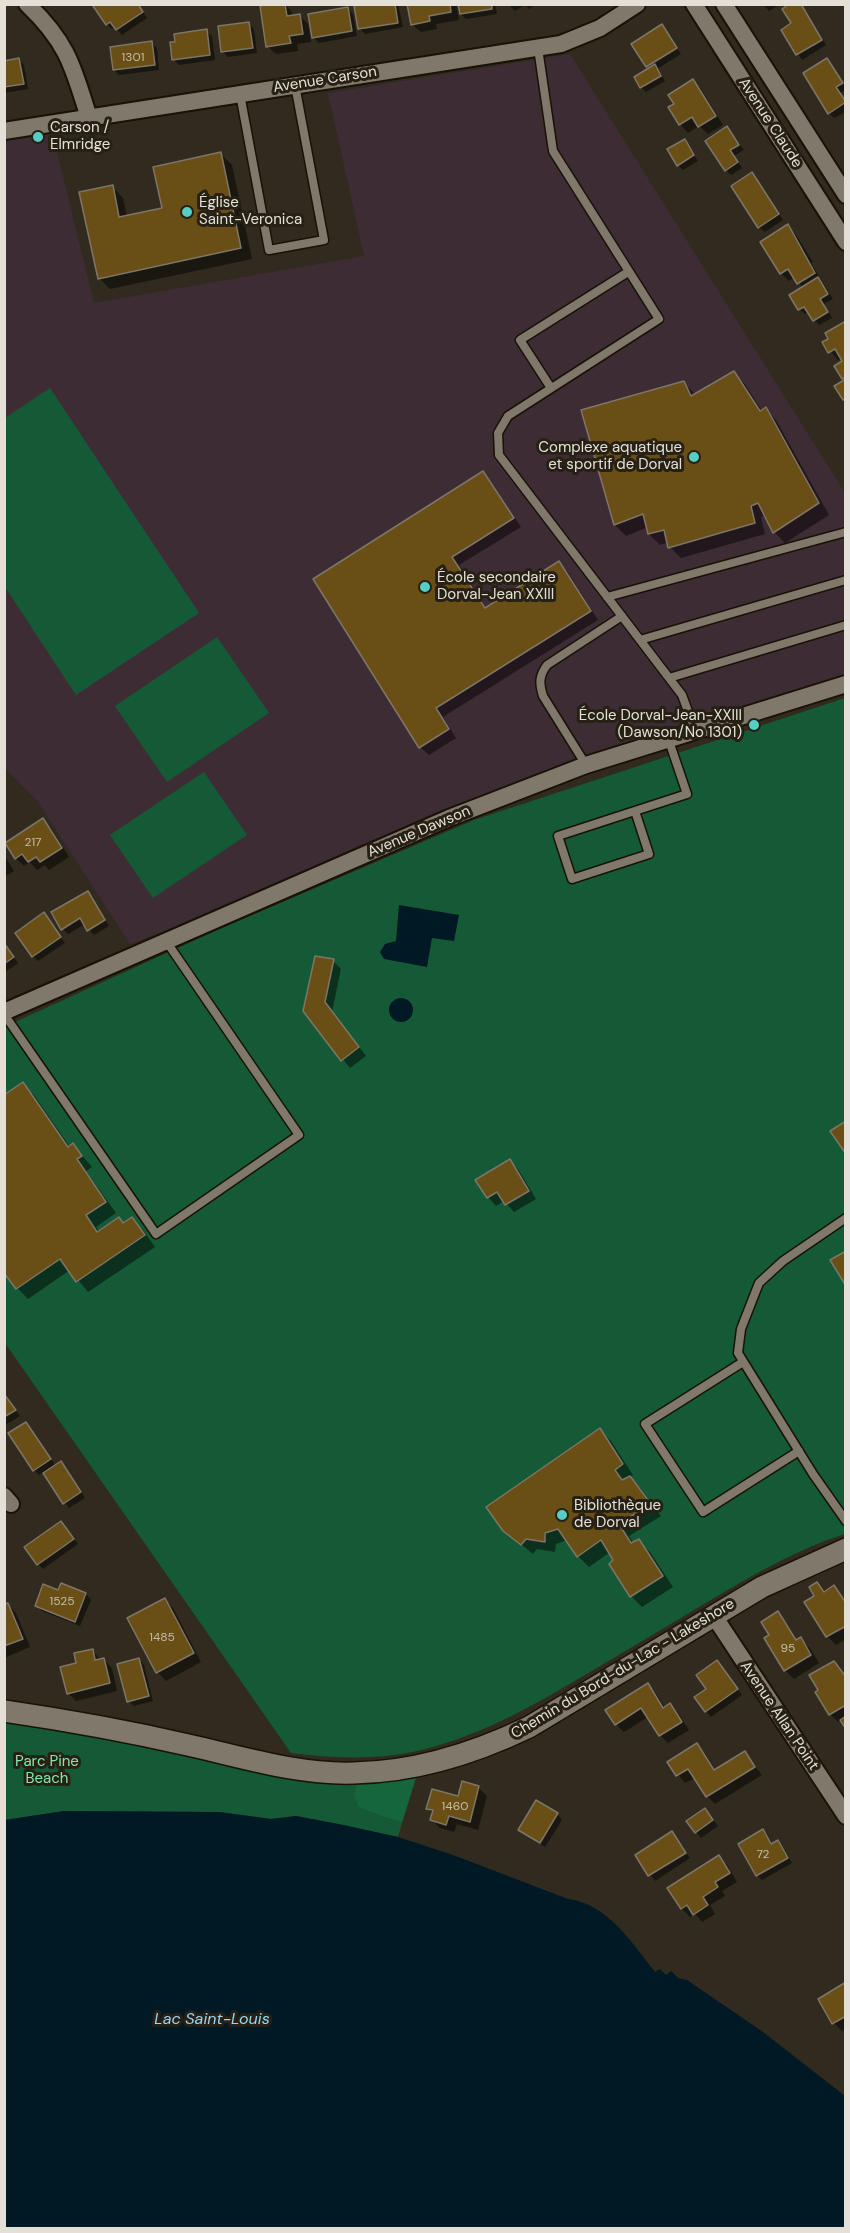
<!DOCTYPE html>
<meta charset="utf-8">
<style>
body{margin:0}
#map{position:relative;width:850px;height:2233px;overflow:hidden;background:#312a1e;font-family:"DM Sans",sans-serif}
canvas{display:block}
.frame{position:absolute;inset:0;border:6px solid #e4e0d8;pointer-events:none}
</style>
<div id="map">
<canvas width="850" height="2233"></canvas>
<div class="frame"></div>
</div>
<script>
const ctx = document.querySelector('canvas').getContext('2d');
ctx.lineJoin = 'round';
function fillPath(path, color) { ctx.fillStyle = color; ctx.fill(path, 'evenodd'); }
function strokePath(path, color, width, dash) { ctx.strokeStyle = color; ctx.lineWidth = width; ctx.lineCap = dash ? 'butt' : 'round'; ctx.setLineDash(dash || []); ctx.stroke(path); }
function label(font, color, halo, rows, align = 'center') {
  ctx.font = font + ' "DM Sans",sans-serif'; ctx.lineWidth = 6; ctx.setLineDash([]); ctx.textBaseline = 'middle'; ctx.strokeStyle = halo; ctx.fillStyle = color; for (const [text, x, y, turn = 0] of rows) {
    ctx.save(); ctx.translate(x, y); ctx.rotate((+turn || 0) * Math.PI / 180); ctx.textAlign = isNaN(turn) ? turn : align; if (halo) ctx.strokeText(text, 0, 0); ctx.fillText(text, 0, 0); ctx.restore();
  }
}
fillPath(new Path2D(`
 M 570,54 L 845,493 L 845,681 L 130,944 L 38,802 L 5,768 L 5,138 L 52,131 L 94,303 L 364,256 L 328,93 Z`), '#3e2c35');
fillPath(new Path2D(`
 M 50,388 L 199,613 L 76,695 L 5,587 L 5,418 Z
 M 217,637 L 269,713 L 167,782 L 115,706 Z
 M 845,698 L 845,1534 C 794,1550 746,1579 699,1607 C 659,1631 619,1655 578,1679 C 524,1711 475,1738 413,1752 C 373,1760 331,1758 291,1753 L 5,1343 L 4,1027 L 215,931 L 474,820 Z
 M 204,772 L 247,835 L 153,898 L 110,835 Z
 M 5,1723 L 87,1735 L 136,1745 L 276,1777 L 328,1783 L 356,1784 L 354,1794 L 370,1812 L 402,1823 L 398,1837 L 296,1816 L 271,1819 L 219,1812 L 64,1811 L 5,1820 Z`), '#155a37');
fillPath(new Path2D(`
 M 416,1778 L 402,1823 L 370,1812 L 358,1806 L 354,1794 L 356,1784 Z`), '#15653d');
fillPath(new Path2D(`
 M 399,905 L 459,915 L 454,941 L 432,938 L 427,967 L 384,959 L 380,952 L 385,944 L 396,941 Z
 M389 1010a12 12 0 1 1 24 0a12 12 0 1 1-24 0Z
 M 64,1811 L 219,1812 L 271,1819 L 296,1816 L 344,1825 L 398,1837 L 453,1855 L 568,1899 C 608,1904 632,1943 655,1972 L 660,1969 L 666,1975 L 671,1971 L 678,1978 L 687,1980 L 763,2032 L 845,2096 L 845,2228 L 5,2228 L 5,1820 Z`), '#001925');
fillPath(new Path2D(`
 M 138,4 L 147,18 L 122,35 L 115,27 L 112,29 L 107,24 Z
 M 285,4 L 292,12 L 293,17 L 300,16 L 308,24 L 311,42 L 297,44 L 298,51 L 276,54 L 267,46 Z
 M 370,4 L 398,4 L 403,27 L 365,34 L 360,29 Z
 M 409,4 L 456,4 L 459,20 L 436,24 L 437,29 L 421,32 L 412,24 Z
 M 460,4 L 495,4 L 497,14 L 466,19 L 461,14 Z
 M 508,4 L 536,4 L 529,9 L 525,5 L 515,11 Z
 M 763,4 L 780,4 L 769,11 Z
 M 801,4 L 826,45 L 802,60 L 783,30 L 793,24 Z
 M 348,9 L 353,14 L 357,36 L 319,43 L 313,37 Z
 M 249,24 L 254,29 L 257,53 L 228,57 L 223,52 Z
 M 662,26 L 681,54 L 657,69 L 665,81 L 646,92 L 641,87 L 650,69 L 633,44 Z
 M 206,31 L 212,36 L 215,60 L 179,65 L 173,59 Z
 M 151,43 L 157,48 L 159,70 L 119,75 L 114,70 Z
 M 19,60 L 24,65 L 28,89 L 4,93 L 4,63 Z
 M 827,60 L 846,87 L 846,90 L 840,93 L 846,101 L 846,112 L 834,118 L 829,113 Z
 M 693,81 L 701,89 L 723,125 L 708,134 L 699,126 L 688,133 L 680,124 L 670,108 L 676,105 Z
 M 727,128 L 744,150 L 734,156 L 742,168 L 731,175 L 726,170 Z
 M 684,141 L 698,161 L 683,170 L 678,165 Z
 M 221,154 L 232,165 L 252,259 L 110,289 L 99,278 L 112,187 L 123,198 L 127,217 L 164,209 Z
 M 752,174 L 783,220 L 765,232 L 759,227 Z
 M 788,226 L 796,235 L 813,262 L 811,263 L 833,299 L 824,304 L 832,318 L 819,325 L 809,312 L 805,314 L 799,309 L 803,288 L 795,277 L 789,281 L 781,273 Z
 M 846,323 L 846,381 L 843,378 L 844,362 L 842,358 L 838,360 L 824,343 Z
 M 734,373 L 745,384 L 762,411 L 766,409 L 776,420 L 829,515 L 785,543 L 774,532 L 766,515 L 761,517 L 765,534 L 681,558 L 670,547 L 669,542 L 660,545 L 649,534 L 648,527 L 626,536 L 615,525 L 684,383 L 695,394 Z
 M 483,473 L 491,482 L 521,527 L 459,565 L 487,609 L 559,563 L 567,571 L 598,620 L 443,717 L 456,738 L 429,755 L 420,747 L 315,579 Z
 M 42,820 L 51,828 L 69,857 L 49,870 L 45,865 L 37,870 L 30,862 L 24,866 L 16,858 Z
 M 4,855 L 14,871 L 4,877 Z
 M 88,893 L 109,926 L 94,935 L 85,924 L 68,934 L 63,929 Z
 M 44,914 L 65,943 L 38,961 L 33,956 Z
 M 4,943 L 18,963 L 4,973 Z
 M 333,961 L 341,969 L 332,1012 L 366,1056 L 350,1068 L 305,1011 Z
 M 23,1084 L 34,1095 L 70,1147 L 73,1145 L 92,1167 L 86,1171 L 116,1213 L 96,1227 L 100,1232 L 124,1224 L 132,1219 L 143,1230 L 155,1247 L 88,1292 L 70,1270 L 28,1299 L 4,1274 L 4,1096 Z
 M 510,1161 L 518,1169 L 536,1199 L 514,1212 L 504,1201 L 496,1206 L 488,1197 Z
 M 4,1394 L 20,1416 L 4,1426 Z
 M 26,1424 L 56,1466 L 61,1463 L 66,1468 L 85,1498 L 69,1508 L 44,1472 L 39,1475 L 34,1470 Z
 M 600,1430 L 611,1441 L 633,1475 L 630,1477 L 641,1489 L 661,1516 L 629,1536 L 634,1544 L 639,1541 L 650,1552 L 673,1587 L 642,1607 L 631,1596 L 610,1552 L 589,1567 L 578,1556 L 567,1540 L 556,1544 L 555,1552 L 537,1549 L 533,1554 L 504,1530 Z
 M 61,1523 L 78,1544 L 43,1569 L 38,1564 Z
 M 817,1583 L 826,1592 L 834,1587 L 846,1600 L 846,1639 L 836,1645 L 828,1637 L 806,1602 L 816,1596 Z
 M 62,1585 L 86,1594 L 91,1600 L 80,1626 L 42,1611 L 36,1606 L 59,1592 Z
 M 165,1600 L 173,1608 L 201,1662 L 166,1681 L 158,1672 L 129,1618 Z
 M 8,1605 L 16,1613 L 30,1647 L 4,1658 L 4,1606 Z
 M 778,1613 L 786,1622 L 798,1641 L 801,1639 L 809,1647 L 819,1663 L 794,1679 L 785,1670 L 766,1639 L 771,1635 Z
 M 92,1650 L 101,1660 L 103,1659 L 112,1668 L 117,1691 L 76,1701 L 68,1693 L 78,1664 Z
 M 139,1659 L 144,1665 L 153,1701 L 134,1706 L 128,1701 Z
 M 717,1662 L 742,1695 L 711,1717 L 706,1711 L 708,1689 Z
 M 833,1662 L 846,1676 L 846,1726 L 842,1720 L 838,1722 L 830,1714 Z
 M 648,1685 L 656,1693 L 665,1708 L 670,1705 L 678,1713 L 689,1730 L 668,1743 L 660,1735 L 648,1717 L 624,1732 L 616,1724 Z
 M 697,1745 L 705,1753 L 716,1771 L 744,1753 L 762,1775 L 715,1804 L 707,1796 L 695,1778 L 685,1783 L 669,1763 Z
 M 463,1783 L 479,1788 L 487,1796 L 478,1830 L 457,1824 L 454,1832 L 440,1828 L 432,1820 L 433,1814 L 428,1808 L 459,1798 Z
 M 705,1810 L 718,1826 L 701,1838 L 696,1832 Z
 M 557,1814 L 562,1820 L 545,1847 L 520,1830 Z
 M 762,1831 L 772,1845 L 778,1842 L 783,1847 L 792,1863 L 762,1880 L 757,1875 Z
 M 672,1833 L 690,1858 L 655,1881 L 637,1855 Z
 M 719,1857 L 727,1865 L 737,1882 L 722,1891 L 725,1896 L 710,1905 L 715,1914 L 702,1922 L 695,1914 L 690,1917 L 682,1909 L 669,1888 Z
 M 846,1984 L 846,2029 L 842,2031 L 834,2023 Z`), '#0007');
const building = new Path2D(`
 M 94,4 L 138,4 L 143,12 L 116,30 L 110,22 L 106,25 L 93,6 Z
 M 270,4 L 285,4 L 287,16 L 300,14 L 303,34 L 289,36 L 291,43 L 266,47 L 260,6 Z
 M 362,4 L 395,4 L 398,23 L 358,29 L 354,6 Z
 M 407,4 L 450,4 L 451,12 L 429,16 L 430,21 L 411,25 Z
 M 458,4 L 492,4 L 492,9 L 460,14 Z
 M 789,4 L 801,4 L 822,40 L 796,55 L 781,30 L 791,23 L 782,9 Z
 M 348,7 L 352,31 L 312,38 L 308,14 Z
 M 249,22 L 253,48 L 221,52 L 218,26 Z
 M 662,24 L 677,48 L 646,67 L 631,44 Z
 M 207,29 L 210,55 L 172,60 L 170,42 L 175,42 L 174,34 Z
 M 152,41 L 155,65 L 113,70 L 110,47 Z
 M 19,58 L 24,84 L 4,87 L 4,61 Z
 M 827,58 L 843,83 L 836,87 L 846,102 L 828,114 L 803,73 Z
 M 655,64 L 661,76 L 640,88 L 634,77 Z
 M 693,79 L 716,116 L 698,127 L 692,117 L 679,125 L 668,107 L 674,104 L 668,95 Z
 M 727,126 L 739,145 L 730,150 L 738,162 L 725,171 L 705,141 Z
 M 685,139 L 694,155 L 677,166 L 667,149 Z
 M 221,152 L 241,248 L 98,279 L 79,192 L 113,185 L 119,217 L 162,208 L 153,167 Z
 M 752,172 L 779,214 L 758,228 L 731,186 Z
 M 788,224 L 815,273 L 797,284 L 788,269 L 780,274 L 760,242 Z
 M 818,277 L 828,294 L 820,299 L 828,312 L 813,321 L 804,307 L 798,310 L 789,295 Z
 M 846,321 L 846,377 L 842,379 L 834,366 L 842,361 L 835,349 L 828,353 L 822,342 L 828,339 L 825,333 Z
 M 734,371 L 760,411 L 766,407 L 819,503 L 773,533 L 758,503 L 751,506 L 755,523 L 668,548 L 664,530 L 648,534 L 643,514 L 614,525 L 581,410 L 684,381 L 691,396 Z
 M 846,379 L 846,399 L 843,400 L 834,386 Z
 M 483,471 L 514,518 L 452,557 L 485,608 L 559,561 L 591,611 L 436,708 L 449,729 L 419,748 L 313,579 Z
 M 43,818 L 62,848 L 40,862 L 36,857 L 28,862 L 22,854 L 15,859 L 5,843 Z
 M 88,891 L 105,920 L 87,931 L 80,918 L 61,930 L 51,912 Z
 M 44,912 L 61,937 L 32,957 L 15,933 Z
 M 4,943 L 14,957 L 4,964 Z
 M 315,956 L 334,959 L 325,1002 L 359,1047 L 341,1061 L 303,1011 Z
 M 23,1082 L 68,1147 L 73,1143 L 82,1156 L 77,1159 L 106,1202 L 86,1215 L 97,1232 L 119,1217 L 123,1223 L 132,1217 L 145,1235 L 76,1282 L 60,1259 L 16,1289 L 4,1273 L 4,1095 Z
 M 846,1121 L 846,1154 L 830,1131 Z
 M 510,1159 L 529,1191 L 505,1205 L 497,1192 L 487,1198 L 475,1180 Z
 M 846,1251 L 846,1286 L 830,1260 Z
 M 4,1394 L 16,1410 L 4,1417 Z
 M 26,1422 L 51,1459 L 33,1471 L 8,1433 Z
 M 600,1428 L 623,1464 L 615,1470 L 622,1480 L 630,1476 L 651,1504 L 619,1524 L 631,1543 L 639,1539 L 663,1576 L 630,1597 L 609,1564 L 613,1560 L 601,1540 L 577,1557 L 558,1529 L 545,1533 L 545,1542 L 526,1539 L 521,1545 L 503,1531 L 486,1507 Z
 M 61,1461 L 81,1492 L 63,1504 L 43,1473 Z
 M 61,1521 L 74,1539 L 37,1565 L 24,1547 Z
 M 817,1582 L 824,1592 L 834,1585 L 846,1603 L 846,1626 L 826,1637 L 804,1602 L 814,1596 L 809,1587 Z
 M 61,1583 L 86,1593 L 75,1622 L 35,1606 L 43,1584 L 58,1590 Z
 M 165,1598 L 194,1653 L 156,1673 L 127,1618 Z
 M 8,1603 L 23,1639 L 4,1646 L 4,1604 Z
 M 778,1611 L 796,1640 L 801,1637 L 811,1655 L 784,1671 L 764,1638 L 769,1635 L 761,1622 Z
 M 93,1649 L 95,1660 L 104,1658 L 110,1683 L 67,1694 L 60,1667 L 76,1663 L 74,1653 Z
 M 139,1658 L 149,1696 L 127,1702 L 117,1664 Z
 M 717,1660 L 738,1689 L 705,1712 L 694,1697 L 706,1689 L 696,1675 Z
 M 834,1661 L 846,1677 L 846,1705 L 829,1715 L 815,1692 L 818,1690 L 809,1675 Z
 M 648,1683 L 663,1708 L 670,1703 L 682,1722 L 659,1736 L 641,1708 L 615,1725 L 605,1710 Z
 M 846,1716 L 846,1729 L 840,1720 Z
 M 697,1743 L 714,1770 L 745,1751 L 755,1767 L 706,1797 L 688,1769 L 676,1776 L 667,1762 Z
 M 462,1781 L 479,1786 L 470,1822 L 449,1816 L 446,1825 L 430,1820 L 433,1810 L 426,1809 L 432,1789 L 458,1796 Z
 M 536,1800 L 558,1813 L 540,1843 L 518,1830 Z
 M 705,1808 L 713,1820 L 695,1833 L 686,1821 Z
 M 763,1829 L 771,1844 L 778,1840 L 788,1858 L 756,1876 L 738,1844 Z
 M 672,1831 L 686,1853 L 648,1876 L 635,1855 Z
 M 719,1855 L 730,1873 L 715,1882 L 718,1887 L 703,1897 L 708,1905 L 693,1915 L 687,1905 L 681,1909 L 667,1888 Z
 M 846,1982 L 846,2016 L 832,2024 L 818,1999 Z`);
fillPath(building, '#694e16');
strokePath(building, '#7d7567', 1.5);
const service = new Path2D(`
 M 538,48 L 553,151 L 659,319 L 508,416 L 498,433 L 499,455 L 682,695 L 695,730
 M 240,94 L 269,250 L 324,240 L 295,85
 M 551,388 L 520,340 L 628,272
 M 607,597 L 846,532
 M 640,640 L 846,580
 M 669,678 L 846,625
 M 586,765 L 543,696 C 539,683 539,676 547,665 L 622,616
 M 635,811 L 649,854 L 572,879 L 558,836 L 687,794 L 668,738
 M 4,1014 L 156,1234 L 299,1135 L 166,941
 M 846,1218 L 783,1261 L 759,1283 L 741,1329 L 738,1353 L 813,1474 L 846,1521
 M 743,1362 L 645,1424 L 703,1512 L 799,1451`);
const minor = new Path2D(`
 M 27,4 C 68,43 73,67 89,118
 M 694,4 L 846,242
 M 724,4 L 846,195
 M 4,131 L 561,44 L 600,28 L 637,4
 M 4,1012 L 449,818 L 586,765 L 846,684
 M 4,1496 L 11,1504
 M 714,1616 L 846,1816`);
const tertiary = new Path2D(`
 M 4,1711 C 66,1720 127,1731 188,1745 C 242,1757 299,1775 354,1773 C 415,1772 475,1753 529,1727 L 762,1587 L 846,1549`);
strokePath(service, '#181207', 11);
strokePath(minor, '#181207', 20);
strokePath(tertiary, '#181207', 24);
strokePath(service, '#80786a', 8);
strokePath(minor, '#80786a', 16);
strokePath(tertiary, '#80786a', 21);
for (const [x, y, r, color] of [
 [38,137,6,"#56cec4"],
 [187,212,6,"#56cec4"],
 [694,457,6,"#56cec4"],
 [425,587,6,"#56cec4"],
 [754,725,6,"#56cec4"],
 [562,1515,6,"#56cec4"]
]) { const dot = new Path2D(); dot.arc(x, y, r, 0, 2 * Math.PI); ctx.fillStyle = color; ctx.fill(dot); strokePath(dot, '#272014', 2); }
label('12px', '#c5bca8', null, [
 ["1301",133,58],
 ["217",33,843],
 ["1525",62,1602],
 ["1485",162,1638],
 ["95",788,1649],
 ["1460",455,1807],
 ["72",763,1855]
]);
label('15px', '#e4e0d8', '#272014', [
 ["Avenue Carson",325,80,-9],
 ["Avenue Claude",770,123,57],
 ["Avenue Dawson",419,832,-23],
 ["Chemin du Bord-du-Lac - Lakeshore",623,1669,-31],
 ["Avenue Allan Point",779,1716,56]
]);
label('15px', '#e4e0d8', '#272014', [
 ["Carson /",50,128],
 ["Elmridge",50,145],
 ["Église",199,203],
 ["Saint-Veronica",199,220],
 ["Complexe aquatique",682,448,"right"],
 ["et sportif de Dorval",682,465,"right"],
 ["École secondaire",437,578],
 ["Dorval-Jean XXIII",437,595],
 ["École Dorval-Jean-XXIII",742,716,"right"],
 ["(Dawson/No 1301)",742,733,"right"],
 ["Bibliothèque",574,1506],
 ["de Dorval",574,1523]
], 'left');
label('15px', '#82e8ab', '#272014', [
 ["Parc Pine",47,1762],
 ["Beach",47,1779]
]);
label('italic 16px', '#97d6f6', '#272014', [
 ["Lac Saint-Louis",212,2020]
]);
</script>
